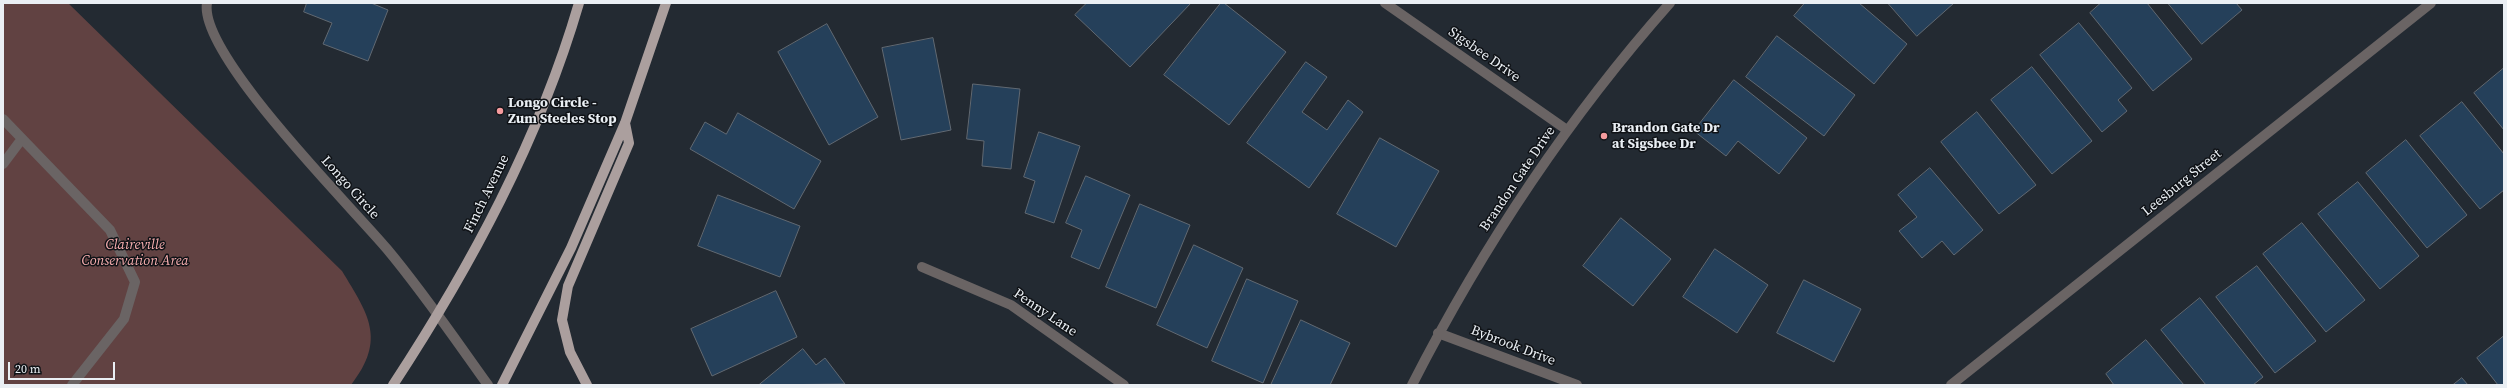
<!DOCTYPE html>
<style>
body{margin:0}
#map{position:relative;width:2507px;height:388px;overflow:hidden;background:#232a32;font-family:"Source Serif 4",serif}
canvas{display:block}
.frame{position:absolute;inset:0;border:4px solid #eaeff4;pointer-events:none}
.scale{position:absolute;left:8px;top:362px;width:107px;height:18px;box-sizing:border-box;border:2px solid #eaeff4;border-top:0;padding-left:5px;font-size:12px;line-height:14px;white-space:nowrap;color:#eaeff4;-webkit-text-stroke:3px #0f1216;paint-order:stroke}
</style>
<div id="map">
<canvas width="2507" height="388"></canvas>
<div class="frame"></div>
<div class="scale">20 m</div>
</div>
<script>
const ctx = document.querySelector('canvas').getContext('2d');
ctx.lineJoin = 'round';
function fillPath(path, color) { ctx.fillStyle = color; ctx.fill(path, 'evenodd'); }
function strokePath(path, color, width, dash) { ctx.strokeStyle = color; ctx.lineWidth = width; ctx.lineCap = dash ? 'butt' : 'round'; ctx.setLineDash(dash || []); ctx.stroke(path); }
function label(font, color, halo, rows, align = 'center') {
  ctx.font = font + ' "Source Serif 4",serif'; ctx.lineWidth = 3; ctx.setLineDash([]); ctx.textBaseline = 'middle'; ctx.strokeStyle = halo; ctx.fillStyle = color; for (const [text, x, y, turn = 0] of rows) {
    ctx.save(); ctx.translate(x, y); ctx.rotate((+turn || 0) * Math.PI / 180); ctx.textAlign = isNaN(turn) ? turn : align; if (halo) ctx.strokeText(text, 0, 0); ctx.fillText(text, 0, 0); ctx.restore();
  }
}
fillPath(new Path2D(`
 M 3,3 L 68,3 L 342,271 C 368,314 387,339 351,385 L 3,385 Z`), '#614242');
const building = new Path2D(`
 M 307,3 L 371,3 L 388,10 L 368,61 L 323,44 L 332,23 L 304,12 Z
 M 1087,3 L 1191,3 L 1130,67 L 1075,15 Z
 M 1221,3 L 1224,3 L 1286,52 L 1229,125 L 1164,75 Z
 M 1805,3 L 1859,3 L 1907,44 L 1874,84 L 1794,16 Z
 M 1888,3 L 1954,3 L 1917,36 Z
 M 2101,3 L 2147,3 L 2192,59 L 2153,91 L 2090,13 Z
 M 2168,3 L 2236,3 L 2242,10 L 2202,44 Z
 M 2079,23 L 2132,88 L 2118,100 L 2127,111 L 2102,132 L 2040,55 Z
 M 827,24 L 878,117 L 829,145 L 778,52 Z
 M 1777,36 L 1855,95 L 1824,136 L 1746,77 Z
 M 933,38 L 951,130 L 901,140 L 882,48 Z
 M 1306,62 L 1327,77 L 1302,112 L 1327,130 L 1348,100 L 1363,112 L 1309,188 L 1247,143 Z
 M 2032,67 L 2092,141 L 2052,174 L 1991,100 Z
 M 2504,68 L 2504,130 L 2474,93 Z
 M 1734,80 L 1807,138 L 1779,174 L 1738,141 L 1726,156 L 1694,131 Z
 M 973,84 L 1020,89 L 1011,169 L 982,166 L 984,141 L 967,139 Z
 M 2462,102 L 2504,154 L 2504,190 L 2480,209 L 2420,136 Z
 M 1977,112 L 2036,185 L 1999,214 L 1941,142 Z
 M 738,113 L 821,161 L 794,209 L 690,149 L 705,122 L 726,134 Z
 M 1039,132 L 1080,146 L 1054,223 L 1025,213 L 1035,181 L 1024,177 Z
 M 1380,138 L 1439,171 L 1396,247 L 1337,214 Z
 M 2406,140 L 2467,215 L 2427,248 L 2366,173 Z
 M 1930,168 L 1983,230 L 1954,255 L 1942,241 L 1922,258 L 1899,231 L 1917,217 L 1898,195 Z
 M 1086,176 L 1130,195 L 1099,269 L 1071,257 L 1082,230 L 1066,223 Z
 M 2358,182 L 2419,256 L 2380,289 L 2318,214 Z
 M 718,195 L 800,226 L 780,277 L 698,246 Z
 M 1140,204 L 1190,225 L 1156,308 L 1106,287 Z
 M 1621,218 L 1671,259 L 1633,306 L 1583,266 Z
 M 2302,223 L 2365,300 L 2326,332 L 2263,254 Z
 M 1194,245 L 1243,268 L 1207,348 L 1157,325 Z
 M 1715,249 L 1768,285 L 1737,333 L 1683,297 Z
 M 2257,266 L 2316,341 L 2275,373 L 2216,297 Z
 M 1247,279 L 1298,301 L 1263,383 L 1212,361 Z
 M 1804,280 L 1861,309 L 1834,362 L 1777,333 Z
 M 776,291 L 797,337 L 712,376 L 691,329 Z
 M 2200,298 L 2263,377 L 2253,385 L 2206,385 L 2161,330 Z
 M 1301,320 L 1350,343 L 1330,385 L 1271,385 Z
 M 2504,336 L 2504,385 L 2498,385 L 2477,358 Z
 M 2146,340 L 2184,385 L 2114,385 L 2106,374 Z
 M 803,349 L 816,365 L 825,358 L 845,384 L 759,385 Z
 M 2462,378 L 2468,385 L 2453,385 Z`);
fillPath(building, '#25405a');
strokePath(building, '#616972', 1);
strokePath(new Path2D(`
 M 207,3 C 198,54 351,206 387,249 C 423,292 455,339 488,385
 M 1385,3 L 1567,130
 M 3,119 L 110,230 L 135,282 L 124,319 L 72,385
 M 3,164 L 21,140
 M 922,267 L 1011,305 L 1124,385
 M 1438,333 L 1577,385
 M 1412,385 C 1482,248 1568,118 1670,3
 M 1951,385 L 2431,3`), '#6a6464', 10);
strokePath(new Path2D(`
 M 393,385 C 471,266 539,140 579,3
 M 502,385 L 571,248 L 625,123 L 666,3
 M 587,385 L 570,352 L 562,320 L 568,286 L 629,143 L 625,123`), '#ab9f9e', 10);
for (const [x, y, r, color] of [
 [500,111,4,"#f59b9e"],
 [1604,136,4,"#f59b9e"]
]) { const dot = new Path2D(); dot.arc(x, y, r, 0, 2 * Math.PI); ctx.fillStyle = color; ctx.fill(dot); strokePath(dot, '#0f1216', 1.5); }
label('14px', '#eaeff4', '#0f1216', [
 ["Sigsbee Drive",1484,55,35],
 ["Brandon Gate Drive",1518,179,-56],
 ["Leesburg Street",2182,183,-39],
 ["Longo Circle",350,188,48],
 ["Finch Avenue",487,194,-64],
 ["Penny Lane",1045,313,34],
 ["Bybrook Drive",1513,346,21]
]);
label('bold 14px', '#eaeff4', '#0f1216', [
 ["Longo Circle -",508,103],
 ["Zum Steeles Stop",508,119],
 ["Brandon Gate Dr",1612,128],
 ["at Sigsbee Dr",1612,144]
], 'left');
label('italic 14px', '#f8afb0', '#0f1216', [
 ["Claireville",135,245],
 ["Conservation Area",135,261]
]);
</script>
